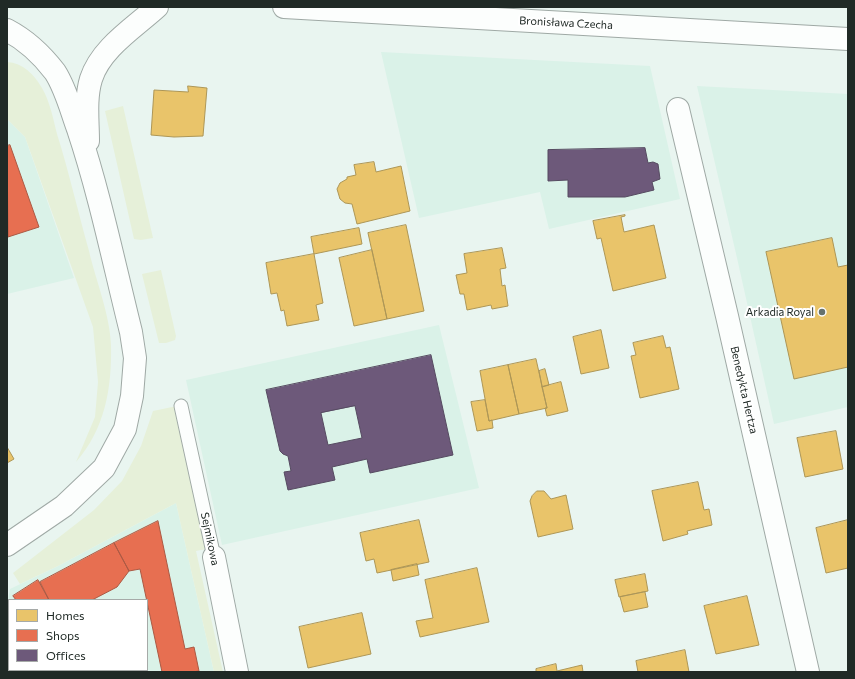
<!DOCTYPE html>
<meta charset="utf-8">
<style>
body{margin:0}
#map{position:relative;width:855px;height:679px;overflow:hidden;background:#e9f5f0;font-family:Commissioner,sans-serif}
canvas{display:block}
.frame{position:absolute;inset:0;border:8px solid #202a26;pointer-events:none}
.legend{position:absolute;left:8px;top:599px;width:140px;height:72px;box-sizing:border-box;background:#fff;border:1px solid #a6aaa8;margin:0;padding:5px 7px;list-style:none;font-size:12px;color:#202a26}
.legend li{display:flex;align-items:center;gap:8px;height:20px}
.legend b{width:20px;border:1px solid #a6aaa8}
</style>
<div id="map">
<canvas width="855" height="679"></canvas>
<div class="frame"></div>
<ul class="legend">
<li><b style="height:11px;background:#e9c46a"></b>Homes</li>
<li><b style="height:11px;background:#e76f51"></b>Shops</li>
<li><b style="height:11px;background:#6d597a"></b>Offices</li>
</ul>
</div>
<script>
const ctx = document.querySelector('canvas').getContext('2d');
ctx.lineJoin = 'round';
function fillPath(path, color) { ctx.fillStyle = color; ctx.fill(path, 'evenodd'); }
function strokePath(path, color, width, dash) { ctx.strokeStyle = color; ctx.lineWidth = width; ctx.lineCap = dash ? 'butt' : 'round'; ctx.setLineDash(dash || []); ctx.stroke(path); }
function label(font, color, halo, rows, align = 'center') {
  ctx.font = font + ' Commissioner,sans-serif'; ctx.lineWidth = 4; ctx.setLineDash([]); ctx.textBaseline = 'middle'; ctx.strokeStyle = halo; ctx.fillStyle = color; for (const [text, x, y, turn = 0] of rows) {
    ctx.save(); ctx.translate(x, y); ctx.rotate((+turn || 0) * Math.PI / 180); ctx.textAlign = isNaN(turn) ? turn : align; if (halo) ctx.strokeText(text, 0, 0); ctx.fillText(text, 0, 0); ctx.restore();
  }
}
fillPath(new Path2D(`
 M 381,52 L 650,66 L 680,199 L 549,229 L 540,192 L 419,218 Z
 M 697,86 L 848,94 L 848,407 L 774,424 L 737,258 Z
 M 7,119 L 25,137 L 74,278 L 7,294 Z
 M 439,325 L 479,488 L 222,545 L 186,380 Z
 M 176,503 L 214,672 L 46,672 L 45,670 L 147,670 L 147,600 L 9,600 L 9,611 L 7,604 L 10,589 L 58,566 Z`), '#daf2e8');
fillPath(new Path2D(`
 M 7,62 C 23,63 34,74 42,88 C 50,102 53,118 57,134 C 69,172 78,212 89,251 C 96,281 110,315 111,345 C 112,388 105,429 76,462 L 95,417 L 98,382 L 93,327 L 25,137 L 7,119 Z
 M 123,106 L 153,238 L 141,240 L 134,239 L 105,111 Z
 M 161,270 L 176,336 L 175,340 L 166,343 L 159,343 L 142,274 Z
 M 177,406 L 206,549 L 196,551 L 223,672 L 214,672 L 176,503 L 58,566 L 20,584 L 13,573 L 94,510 L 122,481 L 141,446 L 153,411 Z`), '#e6f0d9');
const homes = new Path2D(`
 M 188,86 L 207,88 L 203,136 L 174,137 L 151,135 L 154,90 L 188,92 Z
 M 374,162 L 376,172 L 401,166 L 410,211 L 357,224 L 352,204 L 345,203 L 340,199 L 337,189 L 340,183 L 347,179 L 347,177 L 356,175 L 354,165 Z
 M 625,215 L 625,216 L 621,217 L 624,232 L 654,225 L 666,278 L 613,291 L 601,238 L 597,239 L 593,221 Z
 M 406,225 L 424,311 L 387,319 L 368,233 Z
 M 359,228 L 362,244 L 314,254 L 311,237 Z
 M 832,238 L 838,267 L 848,265 L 848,367 L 794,379 L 766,252 Z
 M 502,248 L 506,268 L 500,269 L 502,286 L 505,285 L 508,306 L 492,309 L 491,305 L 467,310 L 464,294 L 460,294 L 456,275 L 467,273 L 464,254 Z
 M 372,250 L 387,319 L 354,326 L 339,258 Z
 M 314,254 L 323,303 L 316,305 L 319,320 L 287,326 L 284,310 L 281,311 L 277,293 L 271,294 L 266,263 Z
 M 601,330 L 609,368 L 581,374 L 573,337 Z
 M 663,336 L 666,348 L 670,347 L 679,389 L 640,398 L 631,356 L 636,355 L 633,343 Z
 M 536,359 L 547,408 L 519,414 L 508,365 Z
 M 508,365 L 519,414 L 489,421 L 480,371 Z
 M 545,369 L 549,385 L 542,387 L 539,371 Z
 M 561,382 L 568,411 L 547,416 L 545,408 L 547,408 L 542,387 Z
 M 485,400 L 489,421 L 492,420 L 493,428 L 477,431 L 471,402 Z
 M 836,431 L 843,469 L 805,477 L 797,438 Z
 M 7,447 L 14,459 L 7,463 Z
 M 698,482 L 704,510 L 709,509 L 712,525 L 687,531 L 688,534 L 663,541 L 652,491 Z
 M 537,491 L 544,491 L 551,499 L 566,495 L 573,529 L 538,537 L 530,501 L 532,496 Z
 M 419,520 L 429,562 L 377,573 L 374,559 L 366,561 L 360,533 Z
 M 848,520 L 848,568 L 826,573 L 816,528 Z
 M 417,564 L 419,575 L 393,581 L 391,570 Z
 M 477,568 L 489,622 L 420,637 L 416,621 L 433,618 L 425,580 Z
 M 645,574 L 648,591 L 619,597 L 615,580 Z
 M 645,592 L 648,607 L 624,612 L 620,597 Z
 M 747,596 L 759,645 L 716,654 L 704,606 Z
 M 362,613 L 371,654 L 308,668 L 299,627 Z
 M 685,650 L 689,672 L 638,672 L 636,661 Z
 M 556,664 L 557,671 L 582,665 L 583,672 L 536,672 L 536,669 Z`);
fillPath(homes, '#e9c46a');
strokePath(homes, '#ad9656', 1);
const shops = new Path2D(`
 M 10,145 L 39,227 L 8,237 L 7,146 Z
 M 158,521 L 185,649 L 194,647 L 199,671 L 192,672 L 162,672 L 140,569 L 129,571 L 114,543 Z
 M 114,543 L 129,571 L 117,587 L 92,600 L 49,600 L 40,582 Z
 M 38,580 L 49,600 L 16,600 L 13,596 Z`);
fillPath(shops, '#e76f51');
strokePath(shops, '#ab5a44', 1);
const offices = new Path2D(`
 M 645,148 L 648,163 L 653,162 L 658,164 L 660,179 L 652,182 L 654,190 L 625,197 L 568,197 L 568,180 L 548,181 L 548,150 Z
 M 431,355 L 453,455 L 370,473 L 367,459 L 332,467 L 335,480 L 288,490 L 284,472 L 291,471 L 288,456 L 283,454 L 280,451 L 266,390 ZM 355,406 L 362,438 L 328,445 L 321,413 Z`);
fillPath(offices, '#6d597a');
strokePath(offices, '#564b61', 1);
const lane = new Path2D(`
 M 181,406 L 214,557`);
const street = new Path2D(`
 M 678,109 L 727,316 L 808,672
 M 214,557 L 237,672`);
const primary = new Path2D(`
 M 284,7 L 848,39
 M 7,30 C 26,40 42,55 55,72 C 66,89 71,110 78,129 C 100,195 114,264 131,332 L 135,358 L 132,396 L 125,429 L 104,468 L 64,506 L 7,545
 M 88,141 C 88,121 85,99 91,79 C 101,48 134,28 157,7`);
strokePath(lane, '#9fa9a5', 15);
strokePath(street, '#9fa9a5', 24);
strokePath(primary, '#9fa9a5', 24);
strokePath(lane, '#fcfefd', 13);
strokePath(street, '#fcfefd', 22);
strokePath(primary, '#fcfefd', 22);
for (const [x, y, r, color] of [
 [822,312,4,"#66716d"]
]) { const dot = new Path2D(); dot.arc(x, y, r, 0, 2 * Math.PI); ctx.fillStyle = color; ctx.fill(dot); strokePath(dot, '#fff', 1.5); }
label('11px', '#202a26', '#fff', [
 ["Bronisława Czecha",566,23,3],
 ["Benedykta Hertza",744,390,77],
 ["Sejmikowa",210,539,78]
]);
label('11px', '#202a26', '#fff', [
 ["Arkadia Royal",814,312]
], 'right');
</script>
